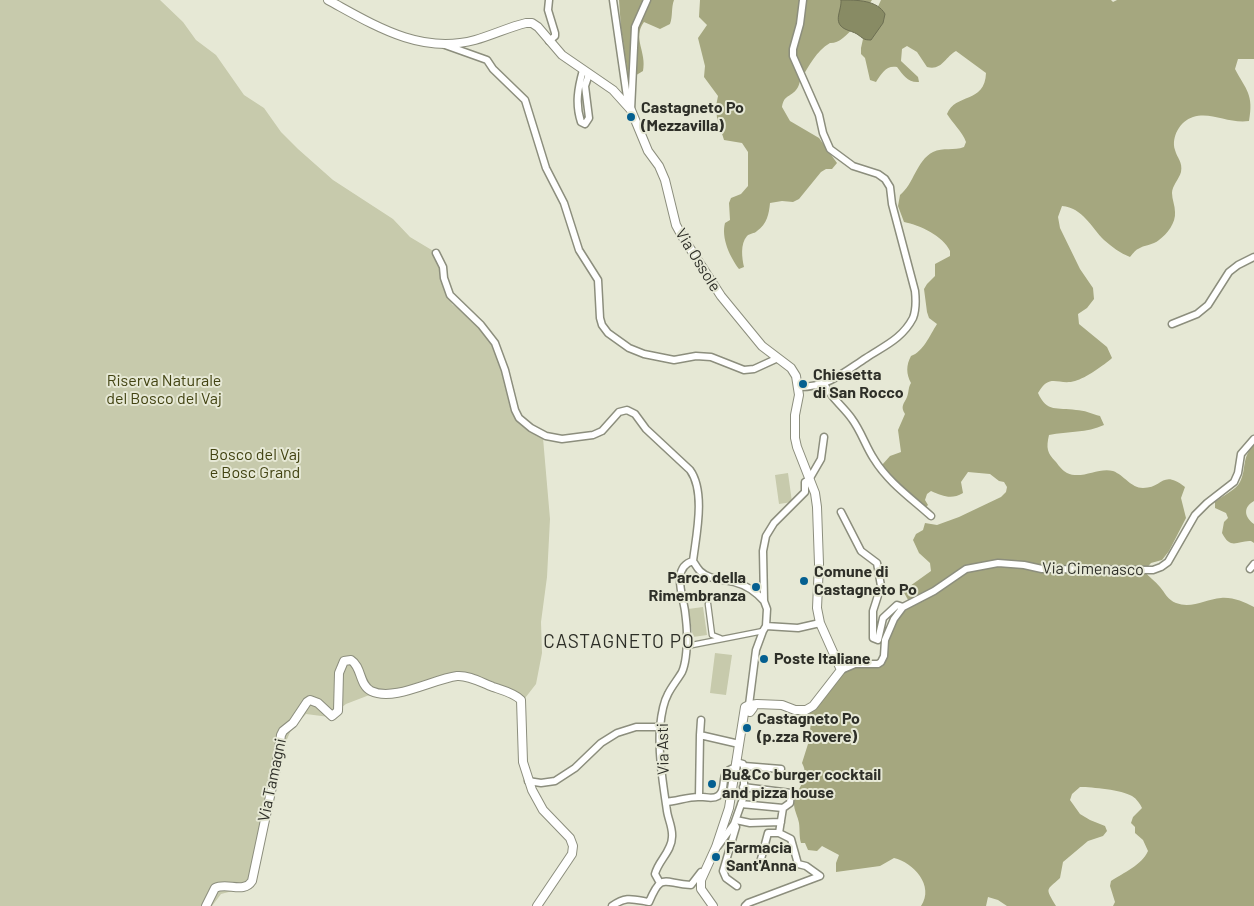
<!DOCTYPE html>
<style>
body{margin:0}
canvas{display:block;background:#e6e8d5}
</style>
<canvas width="1254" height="906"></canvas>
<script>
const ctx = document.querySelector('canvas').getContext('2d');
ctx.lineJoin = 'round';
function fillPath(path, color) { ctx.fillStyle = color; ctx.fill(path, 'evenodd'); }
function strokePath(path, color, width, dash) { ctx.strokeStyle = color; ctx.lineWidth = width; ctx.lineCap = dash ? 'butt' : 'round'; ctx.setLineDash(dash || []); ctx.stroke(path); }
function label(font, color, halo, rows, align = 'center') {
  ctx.font = font + ' Barlow,sans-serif'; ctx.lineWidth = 4; ctx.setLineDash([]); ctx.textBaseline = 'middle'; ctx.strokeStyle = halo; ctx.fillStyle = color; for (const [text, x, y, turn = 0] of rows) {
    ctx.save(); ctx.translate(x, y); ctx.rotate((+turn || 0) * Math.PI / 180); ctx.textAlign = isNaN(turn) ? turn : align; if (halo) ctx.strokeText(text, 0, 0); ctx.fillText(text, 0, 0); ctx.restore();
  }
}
fillPath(new Path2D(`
 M 0,0 L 160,0 L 183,22 L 196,40 L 216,55 L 244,95 L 264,108 L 281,132 L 298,149 L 333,180 L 393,219 L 410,237 L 435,252 L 452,304 L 471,318 L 494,343 L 504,373 L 516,420 L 528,430 L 543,438 L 550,519 L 547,577 L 541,622 L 542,653 L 536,684 L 522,702 L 476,682 L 451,679 L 372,694 L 346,704 L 329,717 L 306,714 L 291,730 L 281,753 L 248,887 L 221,894 L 212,906 L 0,906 Z
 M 788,473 L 792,502 L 779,504 L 775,475 Z
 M 703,607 L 707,635 L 693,637 L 688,609 Z
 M 715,653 L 732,655 L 726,695 L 710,693 Z`), '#c7caac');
fillPath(new Path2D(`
 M 619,0 L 674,0 C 671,8 673,16 670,24 L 660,29 L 644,22 C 632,38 647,52 643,71 L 633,77 L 628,75 L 621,28 Z
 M 700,0 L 872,0 C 863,13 847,44 830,43 C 816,51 809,66 801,79 C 799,83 799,87 796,90 C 789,98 784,95 782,107 L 790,121 L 819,138 L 837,163 L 832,169 L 826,169 L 821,172 L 799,199 L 793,202 L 782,201 L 770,203 C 769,214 767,224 757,231 C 754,234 750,233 747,236 C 740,244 742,258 744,267 L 739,269 C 730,257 721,238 725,223 L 730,220 L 729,203 L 731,198 L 741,194 L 748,186 L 748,152 L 742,143 L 724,140 L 717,118 L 716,106 L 718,96 L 704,77 L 705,66 L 698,38 L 707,25 L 699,17 Z
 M 881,0 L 1111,0 L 1113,2 L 1117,0 L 1254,0 L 1254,59 L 1238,59 L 1235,69 C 1246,90 1254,94 1249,121 C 1229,124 1211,111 1193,117 C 1180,121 1171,137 1175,150 C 1177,158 1183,162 1181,172 C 1179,179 1172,186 1172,193 C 1172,199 1175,206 1175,212 C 1176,223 1167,234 1159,240 C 1153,245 1144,245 1138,249 C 1135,250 1132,255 1130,257 C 1120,253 1112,247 1104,240 C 1091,227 1083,208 1062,206 L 1058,217 L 1060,228 L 1080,269 L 1093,288 L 1094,299 L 1087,308 L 1078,314 L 1079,324 L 1107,347 L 1112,358 C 1104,365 1086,378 1075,381 C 1058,386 1050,372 1038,393 C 1047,413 1057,407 1076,410 C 1084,410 1092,414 1100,416 L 1104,425 C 1087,433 1068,431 1049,435 C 1046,448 1047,453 1056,462 C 1059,466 1063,471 1067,473 C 1082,480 1098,467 1113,471 C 1124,475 1131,488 1143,488 C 1163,488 1162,469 1185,487 L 1181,498 L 1186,518 L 1169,551 L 1162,560 L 1151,563 L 1144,571 C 1149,577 1155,581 1160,587 C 1165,593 1168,600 1176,603 C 1192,609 1206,599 1221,598 C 1233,597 1244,602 1254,607 L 1254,906 L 1113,906 L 1115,902 L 1110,886 L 1111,881 C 1123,873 1142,865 1148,851 L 1143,840 L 1135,833 L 1135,827 L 1131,823 L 1133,817 L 1142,808 C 1140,804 1137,799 1132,796 C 1122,790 1092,787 1080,787 L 1072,794 L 1070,800 L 1080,814 L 1090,820 L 1105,826 L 1107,831 L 1103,836 L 1088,841 L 1063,862 L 1060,878 C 1046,891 1045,887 1056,906 L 1007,906 L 998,900 L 988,897 L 986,906 L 921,906 C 935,886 913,862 894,858 L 880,866 L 836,872 L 836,863 L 839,855 L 822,846 L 817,851 L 808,850 L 805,843 L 801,843 C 799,836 800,830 799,823 C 798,817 794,810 794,804 C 795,789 811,779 802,763 L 808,744 L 811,723 L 803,721 L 845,671 L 855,667 L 879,668 C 890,659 886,646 890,635 C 893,624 903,613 911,605 L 903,591 L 931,571 L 930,563 L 919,553 L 913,540 L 916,534 L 923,530 L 925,523 L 937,525 L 959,517 L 1001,497 L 1006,492 L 1007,487 L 1004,482 L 999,481 L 990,474 L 968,472 L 961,482 L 963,493 C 951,500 943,496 931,491 L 927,494 L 925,500 L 928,505 L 926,507 L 894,481 L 882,465 L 890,456 L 901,452 L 898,430 L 905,414 C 900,406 904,404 907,397 C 909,392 908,388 911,383 C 906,374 906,365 911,356 C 923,352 930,335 937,324 L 929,318 L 927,312 L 924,289 L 927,284 L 935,276 L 935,264 L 950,256 L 950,251 C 943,236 920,225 904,222 L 898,206 L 900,195 C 914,184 916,161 933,152 C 943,147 954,151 964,147 L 966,142 C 962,131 953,124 947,114 C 955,93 985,104 986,73 L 956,51 C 945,57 942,71 927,67 L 917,52 L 907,46 L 902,49 L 901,61 L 918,77 L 919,82 C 908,83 903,75 897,67 C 886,65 882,73 876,82 L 870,80 L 865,58 L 861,54 L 861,48 L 863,39 Z
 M 1254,445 L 1254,501 C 1243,507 1244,517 1254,524 L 1254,543 L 1251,541 C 1238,540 1231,551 1222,533 L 1224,522 L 1228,518 L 1226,513 L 1215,508 L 1215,502 C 1222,496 1236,490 1240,482 C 1247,468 1241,458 1254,445 Z`), '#a5a77f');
const water = new Path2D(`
 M 841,0 C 858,0 877,0 885,14 L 883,23 L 871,40 C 863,40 863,38 857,34 C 854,32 849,31 845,29 C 832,22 842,11 841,0 Z`);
fillPath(water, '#888b64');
strokePath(water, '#6d6f52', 1);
const pedestrian = new Path2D(`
 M 708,604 L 712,635 L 720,638
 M 687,646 L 763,631`);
const minor = new Path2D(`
 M 549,0 L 548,10 L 555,33 L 555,36 L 549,41
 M 613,0 L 627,97 L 627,104
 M 445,45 L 487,60 L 493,69 L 525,100 L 546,168 L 564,203 L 579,250 L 598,280 L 600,318 L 602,325 L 608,333 L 629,348 L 644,354 L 674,360 L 696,356 L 711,357 L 744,370 L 754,369 L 778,358
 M 583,70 C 578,88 575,104 581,122 L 585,124 L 589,118 L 585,86 L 589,74
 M 631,110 L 635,27 L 647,0
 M 436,253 L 443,267 L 444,278 L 450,295 L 481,325 L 495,343 L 505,370 L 515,410 L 519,418 L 531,428 L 546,436 L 562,439 L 593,435 L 602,431 L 619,412 L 627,410 L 635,414 L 646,429 L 690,470 C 706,492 696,536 693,561
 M 1172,324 L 1197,314 L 1208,305 L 1229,272 L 1238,265 L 1254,257
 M 824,383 C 828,395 844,407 852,419 C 861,431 866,447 874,459 C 888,482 911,498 931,516
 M 799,387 C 828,387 843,373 866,358 C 884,346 902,339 913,318 C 916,310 916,300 915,291 L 892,204 L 890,187 L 885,179 L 878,174 L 853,166 L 830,149 L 823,133 L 819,115 L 793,56 L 793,49 L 800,24 L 803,0
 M 810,478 L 821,459 L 824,437
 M 841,512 L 861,551 L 877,563 L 881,586 L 873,611 L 873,638 L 878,640 L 883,618 L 897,605 L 903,607
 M 693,561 C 695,564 697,568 700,571 C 709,580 723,579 734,582 C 746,585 756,592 764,601
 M 1250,569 L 1254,564
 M 766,626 L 798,628 L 820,623
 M 841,670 L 855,664 L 878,664 L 881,662 L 884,656 L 885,640 L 894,619 L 903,607 L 934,591 L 966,569 L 998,563 L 1024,565 L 1042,569 L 1153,570 L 1161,567 L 1168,562 L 1195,515 L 1207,503 L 1234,482 L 1238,473 L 1241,454 L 1254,439
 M 749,705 L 756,650 L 763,631 L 766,626 L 767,609 L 764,601 L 763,551 L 766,536 L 774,523 L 805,492 L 805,482 L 810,479
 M 700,735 L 739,744
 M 744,766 L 781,769
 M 528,781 L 541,783 L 555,781 L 575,768 L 601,743 L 617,733 L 636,727 L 660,727
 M 743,787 L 791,793 L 790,803 L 783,808 L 779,833 L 791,839 L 798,864 L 806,866 L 820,876 L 748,903 L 745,906
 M 699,797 L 700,735 L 701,720
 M 666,802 C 677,801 688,797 698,797 C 705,796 712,800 718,796 C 729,789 717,771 735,768
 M 741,804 L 783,808
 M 736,820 L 750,823 L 781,822
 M 734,824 L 736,827 L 723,871 L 726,878 L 737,886
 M 718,846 L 734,824 L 744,796 L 744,766 L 743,764 L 736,762
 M 761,859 L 768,833 L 779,833
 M 660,883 L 655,874 C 658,861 672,851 672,837 C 673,828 668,819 667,811 C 663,784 658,754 660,727 C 661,717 663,703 668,694 C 672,686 678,679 682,672 C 687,661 687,645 687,634 C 687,627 686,619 685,611 C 683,596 671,567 693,561
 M 649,902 C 662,871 664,884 691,885 L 701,872 L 704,873
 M 612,906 C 626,896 632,899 649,902`);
const tertiary = new Path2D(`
 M 328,0 C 374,25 420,55 475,40 C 493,35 509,27 526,23 L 532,23 L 538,27 L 562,55 L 613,90 L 631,110 L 648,151 L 659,166 L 665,180 L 676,225 L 682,236 L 721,296 L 762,346 L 791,368 L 796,376 L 799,395 L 795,415 L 795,438 L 797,447 L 815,493 L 817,507 L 819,564 L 817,608 L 820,623 L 841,670 L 813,706 L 806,710 L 795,710 L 782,705 L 757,704 L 750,705
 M 206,906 L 215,888 C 227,882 244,894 252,881 L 276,768 L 281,735 L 283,731 L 293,723 L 307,702 L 310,700 L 318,703 L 332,716 L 338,711 L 339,673 L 344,661 L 351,660 C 362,667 359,685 371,691 C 394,702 433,679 457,676 C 469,675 482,683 493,687 C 502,690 514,693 521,700 L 523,762 L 532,790 L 543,810 L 570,838 L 573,846 L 572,854 L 568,860 L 537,906
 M 713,906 L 701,889 L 701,880 L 716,847 L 729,808 L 745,707 L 749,705 L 753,708 L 750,712 L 745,710`);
strokePath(pedestrian, '#8c8e7d', 7);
strokePath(minor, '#8c8e7d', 9);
strokePath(tertiary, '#8c8e7d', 10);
strokePath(pedestrian, '#fff', 4.5);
strokePath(minor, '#fff', 6);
strokePath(tertiary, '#fff', 8);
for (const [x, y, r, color] of [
 [631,117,5,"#045f90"],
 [803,384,5,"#045f90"],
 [804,581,5,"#045f90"],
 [756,587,5,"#045f90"],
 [764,659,5,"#045f90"],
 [747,728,5,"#045f90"],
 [712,784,5,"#045f90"],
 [716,857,5,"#045f90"]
]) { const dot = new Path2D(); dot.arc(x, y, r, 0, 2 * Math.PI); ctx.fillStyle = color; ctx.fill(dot); strokePath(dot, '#e6e8d5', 2); }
label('bold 16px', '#2e2f28', '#e6e8d5', [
 ["Castagneto Po",641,108],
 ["(Mezzavilla)",641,126],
 ["Chiesetta",813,375],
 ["di San Rocco",813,393],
 ["Comune di",814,572],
 ["Castagneto Po",814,590],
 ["Parco della",746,578,"right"],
 ["Rimembranza",746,596,"right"],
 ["Poste Italiane",774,659],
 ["Castagneto Po",757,719],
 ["(p.zza Rovere)",757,737],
 ["Bu&Co burger cocktail",722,775],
 ["and pizza house",722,793],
 ["Farmacia",726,848],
 ["Sant'Anna",726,866]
], 'left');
label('16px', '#2e2f28', '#e6e8d5', [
 ["Via Ossole",698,260,58],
 ["Via Cimenasco",1093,569,1],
 ["Via Asti",663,749,-91],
 ["Via Tamagni",272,780,-78]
]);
label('16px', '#424312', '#e6e8d5', [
 ["Riserva Naturale",164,381],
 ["del Bosco del Vaj",164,399],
 ["Bosco del Vaj",255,455],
 ["e Bosc Grand",255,473]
]);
ctx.letterSpacing = '1px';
label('19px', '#2e2f28', '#e6e8d5', [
 ["CASTAGNETO PO",619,642]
]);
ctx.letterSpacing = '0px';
</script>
